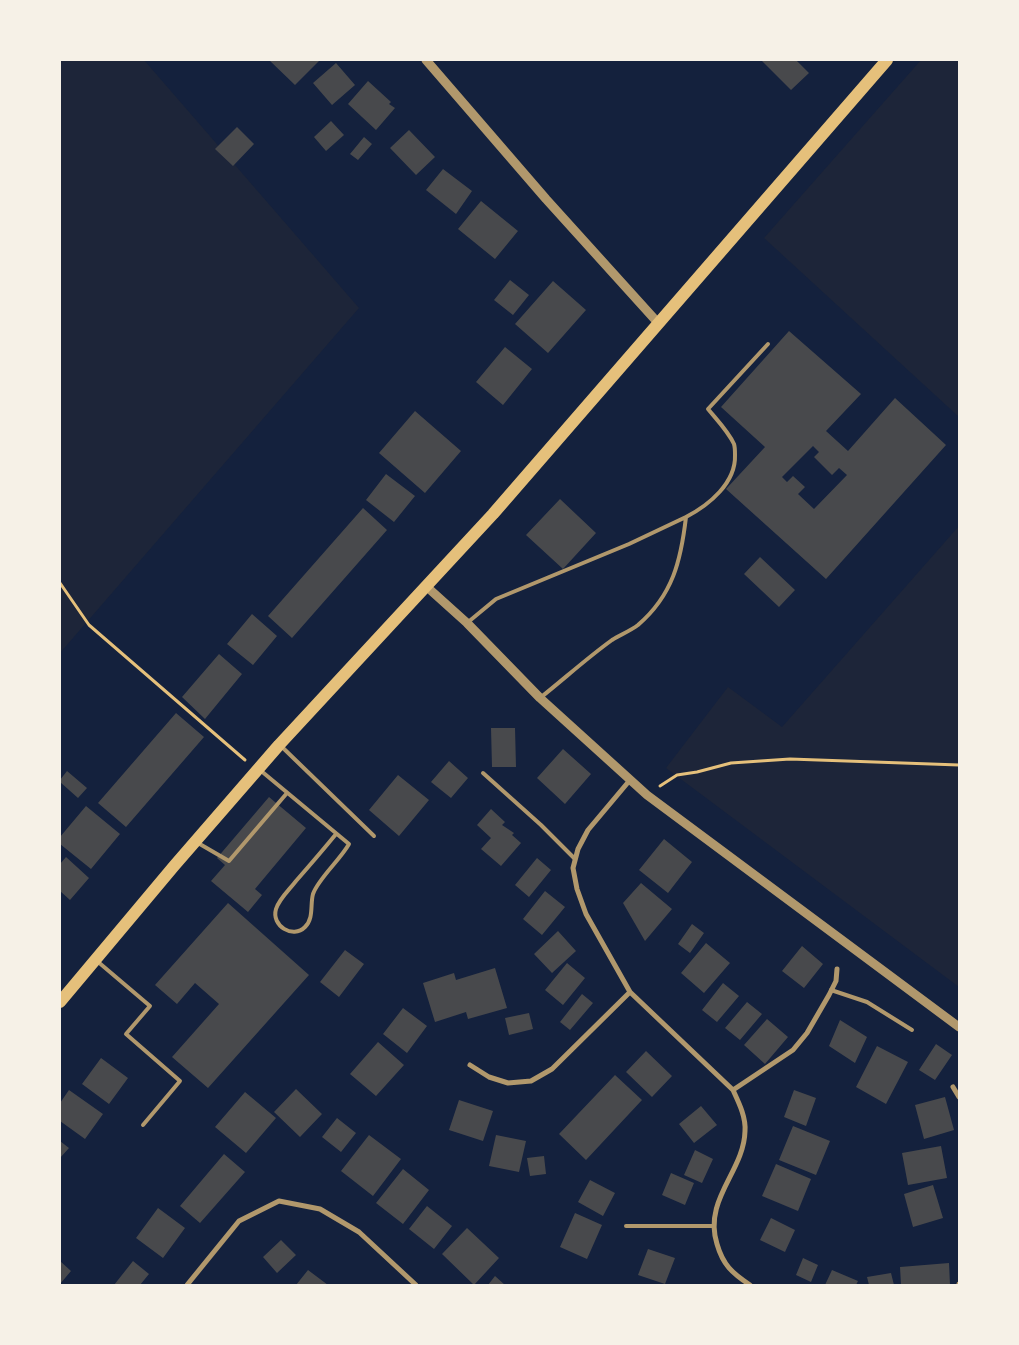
<!DOCTYPE html>
<style>
body{margin:0}
#map{position:relative;width:1019px;height:1345px;overflow:hidden;background:#14213d;font-family:Mulish,sans-serif}
canvas{display:block}
.frame{position:absolute;inset:0;border:61px solid #f6f1e7;pointer-events:none}
</style>
<div id="map">
<canvas width="1019" height="1345"></canvas>
<div class="frame"></div>
</div>
<script>
const ctx = document.querySelector('canvas').getContext('2d');
ctx.lineJoin = 'round';
function fillPath(path, color) { ctx.fillStyle = color; ctx.fill(path, 'evenodd'); }
function strokePath(path, color, width, dash) { ctx.strokeStyle = color; ctx.lineWidth = width; ctx.lineCap = dash ? 'butt' : 'round'; ctx.setLineDash(dash || []); ctx.stroke(path); }
fillPath(new Path2D(`
 M 60,60 L 144,60 L 359,308 L 60,653 Z
 M 921,60 L 959,60 L 959,417 L 764,238 Z
 M 959,526 L 959,987 L 666,768 L 728,687 L 782,727 Z`), '#1d2539');
fillPath(new Path2D(`
 M 269,60 L 320,60 L 295,85 Z
 M 761,60 L 796,60 L 809,73 L 791,90 Z
 M 336,63 L 355,85 L 332,105 L 313,83 Z
 M 368,81 L 391,102 L 389,104 L 395,108 L 376,130 L 348,104 Z
 M 331,121 L 344,135 L 326,151 L 314,137 Z
 M 237,127 L 254,144 L 233,166 L 215,149 Z
 M 409,130 L 435,157 L 416,175 L 390,148 Z
 M 364,137 L 372,144 L 358,160 L 350,154 Z
 M 443,169 L 472,191 L 456,214 L 426,190 Z
 M 481,201 L 518,231 L 495,259 L 458,229 Z
 M 510,280 L 529,295 L 513,315 L 494,300 Z
 M 553,281 L 586,310 L 548,353 L 515,324 Z
 M 789,331 L 861,394 L 826,431 L 848,451 L 895,398 L 946,445 L 826,579 L 726,489 L 765,447 L 721,407 ZM 813,446 L 819,452 L 814,457 L 832,475 L 839,468 L 847,475 L 814,509 L 798,494 L 805,487 L 793,476 L 787,482 L 782,477 Z
 M 505,347 L 532,369 L 503,405 L 476,382 Z
 M 415,411 L 461,451 L 425,493 L 379,453 Z
 M 386,474 L 415,496 L 394,522 L 366,500 Z
 M 560,499 L 596,533 L 563,569 L 526,535 Z
 M 363,508 L 387,530 L 292,638 L 268,616 Z
 M 760,557 L 795,590 L 779,607 L 744,574 Z
 M 252,614 L 277,636 L 253,665 L 227,644 Z
 M 219,654 L 242,674 L 205,719 L 182,697 Z
 M 176,713 L 204,737 L 126,827 L 98,803 Z
 M 491,728 L 515,728 L 516,767 L 492,767 Z
 M 563,749 L 591,774 L 565,804 L 537,778 Z
 M 449,761 L 468,778 L 451,798 L 431,782 Z
 M 67,771 L 87,788 L 78,798 L 60,782 L 60,780 Z
 M 398,775 L 429,800 L 399,836 L 369,810 Z
 M 269,797 L 306,828 L 255,889 L 262,895 L 248,912 L 211,881 L 225,865 L 217,858 Z
 M 86,806 L 120,834 L 91,869 L 60,844 L 60,837 Z
 M 491,809 L 505,822 L 502,825 L 514,833 L 512,835 L 521,843 L 501,866 L 481,849 L 491,838 L 477,825 Z
 M 664,839 L 692,862 L 668,893 L 639,870 Z
 M 66,857 L 89,878 L 70,900 L 60,891 L 60,864 Z
 M 537,858 L 551,870 L 529,897 L 515,885 Z
 M 641,883 L 672,909 L 645,941 L 623,903 Z
 M 545,891 L 565,907 L 542,935 L 523,919 Z
 M 228,903 L 309,975 L 208,1088 L 172,1057 L 219,1004 L 195,983 L 177,1004 L 155,985 Z
 M 692,924 L 704,933 L 690,953 L 678,944 Z
 M 558,931 L 576,951 L 552,973 L 534,954 Z
 M 706,943 L 730,963 L 704,993 L 681,973 Z
 M 802,946 L 823,964 L 804,988 L 782,971 Z
 M 345,950 L 364,964 L 339,997 L 320,982 Z
 M 567,963 L 585,978 L 563,1005 L 545,990 Z
 M 495,968 L 507,1008 L 468,1019 L 466,1012 L 435,1022 L 423,983 L 454,973 L 456,980 Z
 M 723,983 L 739,996 L 717,1022 L 702,1010 Z
 M 582,994 L 593,1003 L 570,1030 L 560,1022 Z
 M 747,1002 L 762,1014 L 740,1040 L 725,1028 Z
 M 403,1008 L 427,1026 L 407,1053 L 383,1034 Z
 M 529,1013 L 533,1029 L 509,1035 L 505,1018 Z
 M 767,1019 L 788,1037 L 765,1064 L 744,1045 Z
 M 840,1020 L 867,1037 L 855,1063 L 829,1046 Z
 M 378,1042 L 404,1065 L 376,1096 L 350,1074 Z
 M 936,1044 L 952,1055 L 935,1080 L 919,1070 Z
 M 877,1046 L 908,1062 L 886,1104 L 856,1087 Z
 M 646,1051 L 672,1076 L 652,1097 L 626,1072 Z
 M 101,1058 L 128,1078 L 109,1104 L 82,1084 Z
 M 615,1075 L 642,1100 L 586,1160 L 559,1134 Z
 M 296,1089 L 322,1114 L 300,1137 L 274,1112 Z
 M 69,1090 L 103,1114 L 85,1139 L 60,1121 L 60,1103 Z
 M 794,1090 L 816,1098 L 806,1126 L 784,1117 Z
 M 245,1092 L 276,1118 L 246,1153 L 215,1127 Z
 M 945,1097 L 954,1130 L 924,1139 L 915,1105 Z
 M 459,1100 L 493,1111 L 483,1141 L 449,1130 Z
 M 701,1106 L 717,1125 L 694,1143 L 679,1124 Z
 M 337,1118 L 356,1133 L 341,1152 L 322,1137 Z
 M 793,1126 L 830,1141 L 816,1175 L 779,1160 Z
 M 369,1135 L 401,1159 L 373,1196 L 341,1171 Z
 M 496,1135 L 526,1141 L 519,1172 L 489,1166 Z
 M 60,1141 L 69,1148 L 60,1158 Z
 M 941,1146 L 947,1178 L 908,1185 L 902,1153 Z
 M 695,1150 L 713,1159 L 702,1183 L 684,1175 Z
 M 224,1154 L 245,1172 L 200,1223 L 180,1206 Z
 M 544,1156 L 546,1174 L 530,1176 L 527,1158 Z
 M 776,1164 L 811,1179 L 798,1211 L 762,1196 Z
 M 403,1169 L 429,1190 L 403,1224 L 376,1203 Z
 M 671,1173 L 694,1183 L 685,1205 L 662,1195 Z
 M 590,1180 L 615,1193 L 603,1216 L 578,1202 Z
 M 933,1185 L 943,1218 L 913,1227 L 904,1194 Z
 M 427,1206 L 452,1226 L 434,1249 L 409,1229 Z
 M 158,1208 L 185,1228 L 163,1258 L 136,1238 Z
 M 575,1213 L 602,1225 L 587,1259 L 560,1247 Z
 M 771,1218 L 795,1230 L 785,1252 L 760,1240 Z
 M 467,1228 L 499,1258 L 474,1285 L 442,1254 Z
 M 281,1240 L 296,1255 L 277,1273 L 263,1257 Z
 M 648,1249 L 675,1258 L 665,1284 L 638,1275 Z
 M 803,1258 L 818,1265 L 811,1282 L 796,1275 Z
 M 60,1261 L 71,1271 L 60,1284 Z
 M 133,1261 L 149,1274 L 140,1285 L 114,1285 Z
 M 949,1263 L 950,1285 L 901,1285 L 900,1267 Z
 M 308,1270 L 328,1285 L 296,1285 Z
 M 832,1270 L 858,1281 L 856,1285 L 825,1285 Z
 M 891,1273 L 894,1285 L 869,1285 L 867,1277 Z
 M 495,1276 L 505,1285 L 488,1285 Z`), '#48494c');
strokePath(new Path2D(`
 M 60,583 L 89,625 L 245,760
 M 660,786 L 677,775 L 697,772 L 731,763 L 790,759 L 959,765`), '#e5c07b', 3);
strokePath(new Path2D(`
 M 467,623 L 496,599 L 629,544 L 686,517
 M 540,698 C 564,679 587,658 612,640 C 620,635 630,631 638,625 C 673,595 681,560 686,517 C 709,505 736,483 735,455 C 735,451 735,447 734,444 C 728,431 717,420 708,409 L 768,344
 M 282,747 L 374,836
 M 260,770 L 349,844 C 340,860 318,879 313,894 C 310,905 314,918 305,927 C 293,939 271,926 276,909 C 279,899 290,889 296,881 C 310,865 323,850 336,834
 M 483,773 L 541,825 L 575,859
 M 198,843 L 229,861 L 287,793
 M 97,961 L 150,1006 L 126,1034 L 180,1081 L 143,1125
 M 831,990 L 867,1002 L 912,1030
 M 626,1226 L 714,1226`), '#b1986c', 4);
strokePath(new Path2D(`
 M 630,780 L 588,830 L 578,849 L 573,868 L 577,889 L 586,914 L 630,992 L 733,1090 C 739,1103 746,1117 745,1131 C 744,1172 703,1199 717,1244 C 723,1265 732,1273 750,1285
 M 470,1065 L 489,1077 L 508,1083 L 531,1081 L 552,1069 L 630,992
 M 953,1087 L 959,1097
 M 733,1090 L 793,1050 L 807,1033 L 829,995 L 836,981 L 837,969
 M 187,1285 L 239,1221 L 279,1201 L 320,1209 L 359,1232 L 416,1285
 M 959,1285 L 959,1284`), '#b1986c', 5);
strokePath(new Path2D(`
 M 426,60 L 546,199 L 659,324
 M 427,587 L 467,623 L 540,698 L 647,795 L 959,1027`), '#b1986c', 9);
strokePath(new Path2D(`
 M 60,1002 L 174,866 L 279,745 L 493,514 L 887,60`), '#e5c07b', 12);
</script>
